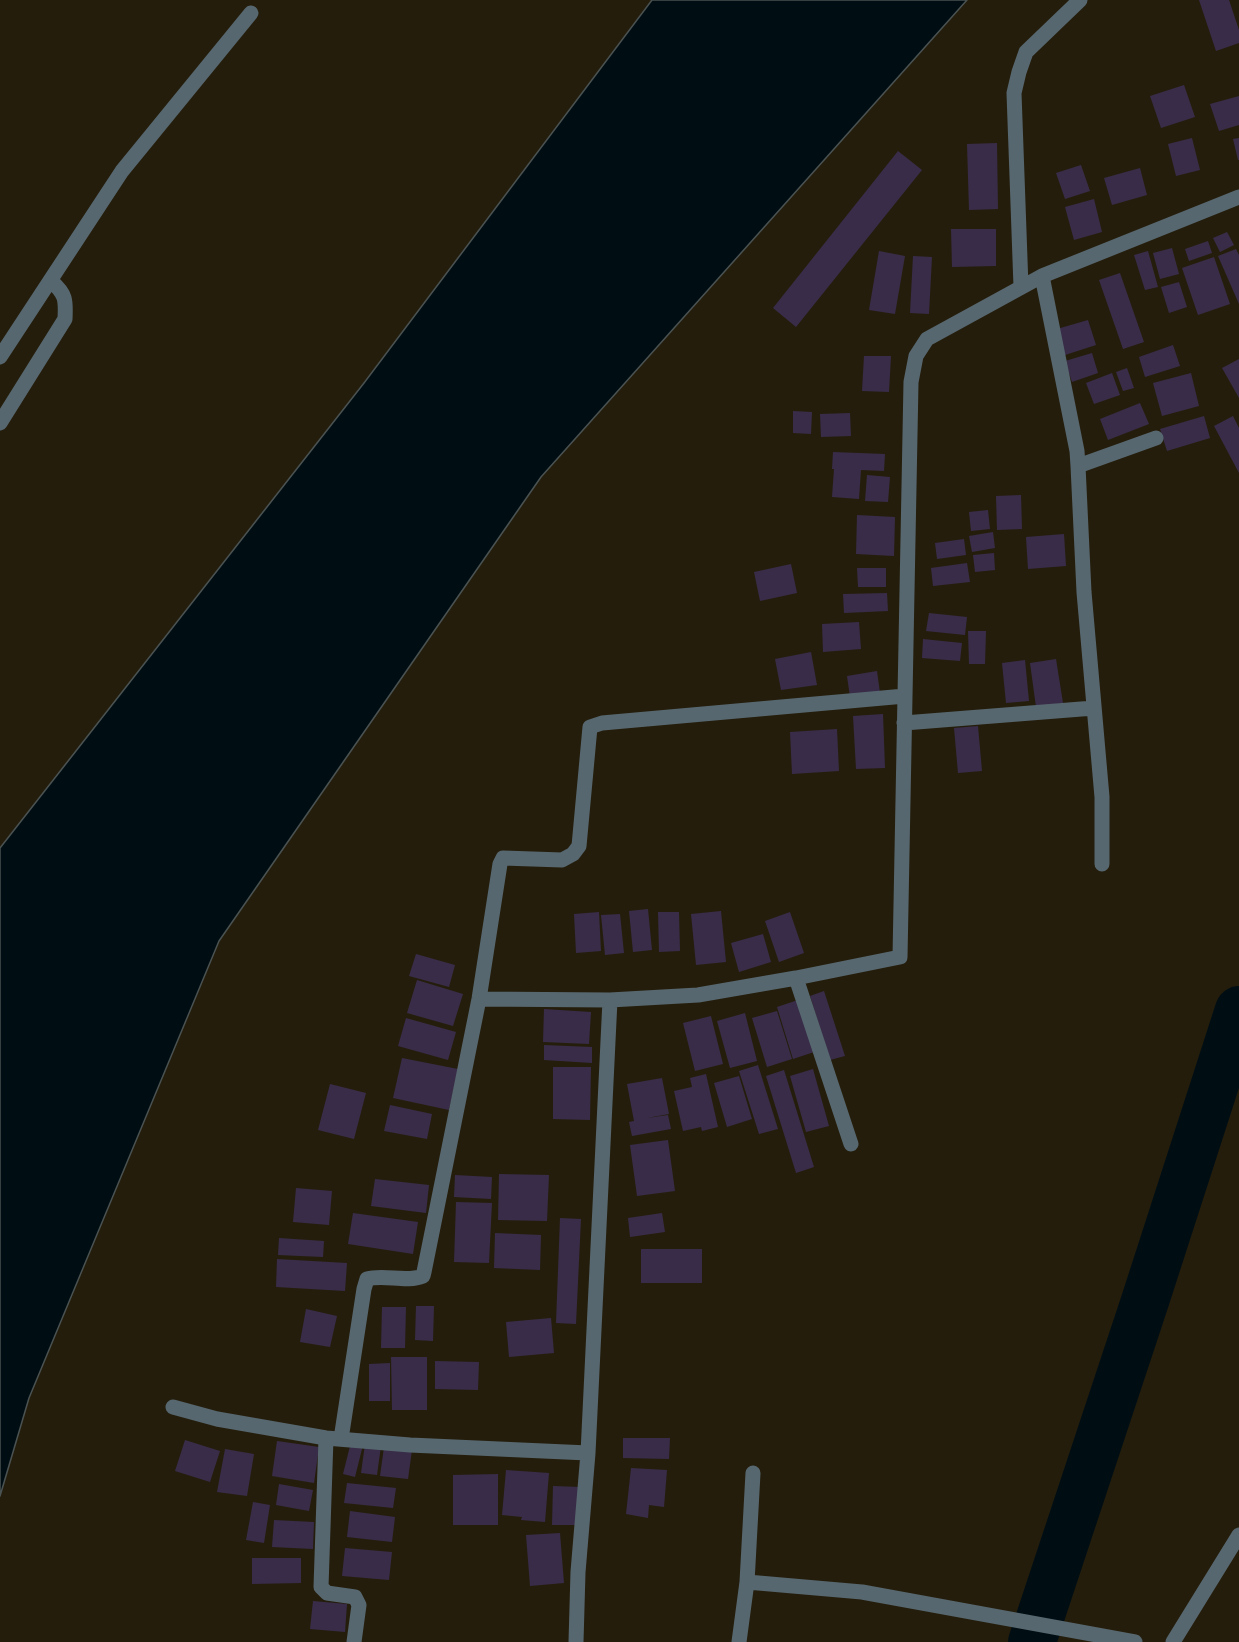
<!DOCTYPE html>
<style>
body{margin:0}
canvas{display:block;background:#241d0c}
</style>
<canvas width="1239" height="1642"></canvas>
<script>
const ctx = document.querySelector('canvas').getContext('2d');
ctx.lineJoin = 'round';
function fillPath(path, color) { ctx.fillStyle = color; ctx.fill(path, 'evenodd'); }
function strokePath(path, color, width, dash) { ctx.strokeStyle = color; ctx.lineWidth = width; ctx.lineCap = dash ? 'butt' : 'round'; ctx.setLineDash(dash || []); ctx.stroke(path); }
const water = new Path2D(`
 M 652,0 L 967,0 L 541,477 L 219,941 L 29,1398 L 0,1496 L 0,848 L 364,383 Z`);
fillPath(water, '#000e13');
strokePath(water, '#4a5252', 1.5);
strokePath(new Path2D(`
 M 1032,1642 L 1145,1301 L 1239,1010`), '#000e13', 48);
fillPath(new Path2D(`
 M 1199,0 L 1229,0 L 1239,30 L 1239,43 L 1216,51 Z
 M 1184,85 L 1195,117 L 1161,128 L 1150,96 Z
 M 1239,96 L 1239,125 L 1219,131 L 1210,104 Z
 M 1192,138 L 1200,170 L 1176,176 L 1168,144 Z
 M 1239,138 L 1239,160 L 1238,160 L 1233,139 Z
 M 997,143 L 998,209 L 969,210 L 967,144 Z
 M 898,151 L 922,170 L 796,327 L 773,308 Z
 M 1081,165 L 1090,191 L 1065,199 L 1056,173 Z
 M 1140,168 L 1147,195 L 1112,205 L 1104,178 Z
 M 1094,199 L 1102,232 L 1074,240 L 1065,207 Z
 M 951,229 L 996,229 L 996,266 L 952,267 Z
 M 1227,232 L 1234,245 L 1220,252 L 1213,238 Z
 M 1208,241 L 1212,253 L 1189,261 L 1185,249 Z
 M 1172,248 L 1179,274 L 1160,279 L 1153,253 Z
 M 1236,249 L 1239,255 L 1239,304 L 1218,256 Z
 M 879,251 L 905,256 L 895,314 L 869,310 Z
 M 1148,251 L 1158,287 L 1145,290 L 1134,255 Z
 M 913,256 L 932,257 L 929,314 L 910,313 Z
 M 1214,257 L 1230,304 L 1198,315 L 1182,268 Z
 M 1120,273 L 1144,342 L 1123,349 L 1099,280 Z
 M 1179,282 L 1187,307 L 1169,313 L 1161,287 Z
 M 1088,320 L 1096,345 L 1065,355 L 1057,329 Z
 M 1173,345 L 1180,366 L 1145,377 L 1139,357 Z
 M 1092,353 L 1098,373 L 1072,382 L 1065,361 Z
 M 864,356 L 891,356 L 889,392 L 862,391 Z
 M 1239,359 L 1239,398 L 1222,368 Z
 M 1127,368 L 1134,388 L 1123,391 L 1116,372 Z
 M 1112,373 L 1120,395 L 1094,404 L 1086,383 Z
 M 1191,373 L 1199,406 L 1162,416 L 1153,383 Z
 M 1140,403 L 1149,424 L 1108,440 L 1100,419 Z
 M 793,411 L 812,412 L 811,434 L 793,433 Z
 M 850,413 L 851,436 L 821,437 L 820,414 Z
 M 1204,416 L 1210,438 L 1167,451 L 1160,429 Z
 M 1233,416 L 1239,428 L 1239,473 L 1214,426 Z
 M 833,452 L 885,454 L 884,471 L 861,470 L 859,499 L 832,497 L 834,469 L 832,469 Z
 M 867,475 L 890,477 L 888,502 L 865,501 Z
 M 1021,495 L 1022,529 L 997,530 L 996,496 Z
 M 988,510 L 990,529 L 971,531 L 969,512 Z
 M 857,515 L 895,517 L 894,556 L 856,554 Z
 M 993,532 L 995,548 L 972,552 L 969,536 Z
 M 1064,534 L 1066,566 L 1028,569 L 1026,537 Z
 M 964,539 L 966,555 L 937,559 L 935,543 Z
 M 994,553 L 995,570 L 975,572 L 973,555 Z
 M 967,563 L 970,582 L 933,586 L 931,568 Z
 M 791,564 L 797,593 L 760,601 L 754,572 Z
 M 857,568 L 886,568 L 886,587 L 858,587 Z
 M 887,593 L 888,611 L 844,613 L 843,594 Z
 M 929,613 L 967,617 L 965,635 L 926,631 Z
 M 859,622 L 861,649 L 823,652 L 822,624 Z
 M 968,631 L 986,631 L 985,664 L 969,664 Z
 M 923,639 L 962,643 L 960,661 L 922,658 Z
 M 811,652 L 817,685 L 781,690 L 775,659 Z
 M 1056,659 L 1063,703 L 1036,707 L 1030,663 Z
 M 1025,660 L 1029,701 L 1006,703 L 1002,663 Z
 M 877,671 L 880,693 L 850,697 L 847,676 Z
 M 883,714 L 885,768 L 856,769 L 853,716 Z
 M 978,726 L 982,771 L 958,773 L 954,728 Z
 M 837,729 L 839,771 L 792,774 L 790,732 Z
 M 648,909 L 652,950 L 633,952 L 629,911 Z
 M 721,911 L 726,962 L 696,965 L 691,914 Z
 M 599,912 L 601,951 L 576,953 L 574,914 Z
 M 658,912 L 679,912 L 680,951 L 659,952 Z
 M 790,912 L 804,953 L 779,962 L 765,921 Z
 M 620,914 L 624,953 L 605,955 L 601,915 Z
 M 763,934 L 771,962 L 739,972 L 731,943 Z
 M 416,954 L 455,965 L 449,987 L 409,976 Z
 M 417,980 L 463,994 L 453,1026 L 407,1013 Z
 M 824,991 L 845,1056 L 830,1060 L 810,996 Z
 M 798,1000 L 814,1052 L 793,1059 L 777,1007 Z
 M 544,1009 L 591,1012 L 589,1044 L 543,1042 Z
 M 777,1011 L 792,1059 L 767,1067 L 752,1018 Z
 M 745,1013 L 757,1061 L 730,1068 L 717,1021 Z
 M 711,1016 L 723,1064 L 695,1071 L 683,1023 Z
 M 406,1018 L 456,1032 L 448,1060 L 398,1046 Z
 M 544,1045 L 592,1047 L 592,1063 L 544,1060 Z
 M 402,1058 L 458,1069 L 449,1110 L 393,1098 Z
 M 758,1065 L 778,1129 L 759,1134 L 739,1071 Z
 M 553,1067 L 591,1067 L 590,1120 L 553,1119 Z
 M 813,1069 L 829,1126 L 806,1132 L 790,1076 Z
 M 784,1070 L 814,1167 L 796,1173 L 766,1076 Z
 M 706,1074 L 718,1127 L 702,1131 L 701,1127 L 683,1131 L 674,1091 L 692,1087 L 690,1078 Z
 M 739,1076 L 752,1119 L 727,1127 L 714,1083 Z
 M 662,1078 L 669,1114 L 647,1118 L 668,1115 L 671,1129 L 632,1136 L 629,1122 L 634,1121 L 627,1084 Z
 M 330,1084 L 366,1093 L 354,1139 L 318,1130 Z
 M 390,1105 L 432,1114 L 427,1139 L 384,1131 Z
 M 668,1140 L 675,1191 L 637,1196 L 630,1145 Z
 M 499,1174 L 549,1175 L 547,1221 L 498,1220 Z
 M 455,1175 L 492,1177 L 491,1199 L 454,1197 Z
 M 375,1179 L 429,1185 L 426,1213 L 371,1206 Z
 M 296,1188 L 332,1191 L 329,1225 L 293,1222 Z
 M 456,1202 L 492,1203 L 489,1263 L 454,1262 Z
 M 353,1213 L 418,1222 L 413,1254 L 348,1244 Z
 M 662,1213 L 665,1232 L 630,1237 L 628,1218 Z
 M 560,1218 L 581,1219 L 576,1324 L 556,1323 Z
 M 495,1233 L 541,1235 L 540,1270 L 494,1268 Z
 M 279,1238 L 324,1241 L 323,1257 L 278,1255 Z
 M 641,1249 L 702,1249 L 702,1283 L 641,1283 Z
 M 277,1259 L 347,1263 L 345,1291 L 276,1287 Z
 M 416,1306 L 434,1306 L 433,1341 L 415,1340 Z
 M 382,1307 L 406,1307 L 405,1348 L 381,1348 Z
 M 306,1309 L 337,1316 L 330,1347 L 300,1342 Z
 M 551,1318 L 554,1353 L 509,1357 L 506,1322 Z
 M 391,1357 L 427,1357 L 427,1410 L 392,1410 Z
 M 435,1361 L 479,1362 L 478,1390 L 435,1389 Z
 M 390,1363 L 390,1401 L 369,1401 L 369,1364 Z
 M 623,1438 L 670,1438 L 669,1459 L 623,1458 Z
 M 185,1440 L 220,1451 L 210,1482 L 175,1471 Z
 M 277,1441 L 319,1447 L 314,1483 L 272,1476 Z
 M 351,1442 L 363,1445 L 355,1477 L 343,1474 Z
 M 365,1444 L 381,1446 L 377,1475 L 361,1473 Z
 M 384,1447 L 412,1450 L 408,1479 L 380,1476 Z
 M 225,1449 L 254,1454 L 247,1496 L 217,1492 Z
 M 631,1468 L 667,1470 L 664,1507 L 649,1505 L 648,1518 L 626,1514 Z
 M 506,1470 L 549,1473 L 545,1522 L 521,1520 L 522,1517 L 502,1515 Z
 M 498,1474 L 498,1525 L 453,1525 L 453,1475 Z
 M 347,1483 L 396,1488 L 393,1508 L 344,1503 Z
 M 279,1484 L 313,1490 L 309,1511 L 276,1505 Z
 M 553,1486 L 580,1487 L 580,1525 L 552,1525 Z
 M 253,1502 L 270,1505 L 264,1543 L 246,1540 Z
 M 350,1511 L 395,1517 L 392,1542 L 347,1537 Z
 M 274,1520 L 314,1522 L 313,1549 L 272,1547 Z
 M 560,1533 L 564,1583 L 530,1586 L 526,1535 Z
 M 345,1548 L 392,1552 L 389,1580 L 342,1576 Z
 M 252,1558 L 301,1558 L 301,1583 L 252,1584 Z
 M 313,1601 L 347,1604 L 345,1632 L 310,1629 Z`), '#382c48');
strokePath(new Path2D(`
 M 1042,276 L 1077,451 L 1078,466 L 1156,438
 M 1021,287 L 1014,93 L 1019,72 L 1026,52 L 1080,0
 M 0,357 L 122,171 L 251,13
 M 0,423 L 65,319 C 66,300 66,294 51,281
 M 1078,466 L 1084,592 L 1102,797 L 1102,864
 M 904,723 L 1094,708
 M 796,978 L 851,1144
 M 479,999 L 610,1000
 M 173,1407 L 217,1419 L 326,1438 L 410,1445 L 588,1453
 M 326,1438 L 321,1587 L 327,1593 L 355,1597 L 359,1605 L 354,1642
 M 341,1439 L 364,1289 L 367,1279 C 385,1274 406,1283 423,1276 L 424,1272 L 479,999 L 500,864 L 503,858 L 562,860 L 573,854 L 579,846 L 590,727 L 602,723 L 905,696
 M 747,1582 L 753,1473
 M 576,1642 L 578,1572 L 588,1453 L 610,1000 L 698,995 L 796,978 L 900,957 L 911,382 L 916,356 L 927,339 L 1042,276 L 1239,197
 M 739,1642 L 747,1582 L 862,1592 L 1135,1642
 M 1173,1642 L 1239,1535`), '#57676f', 15);
</script>
